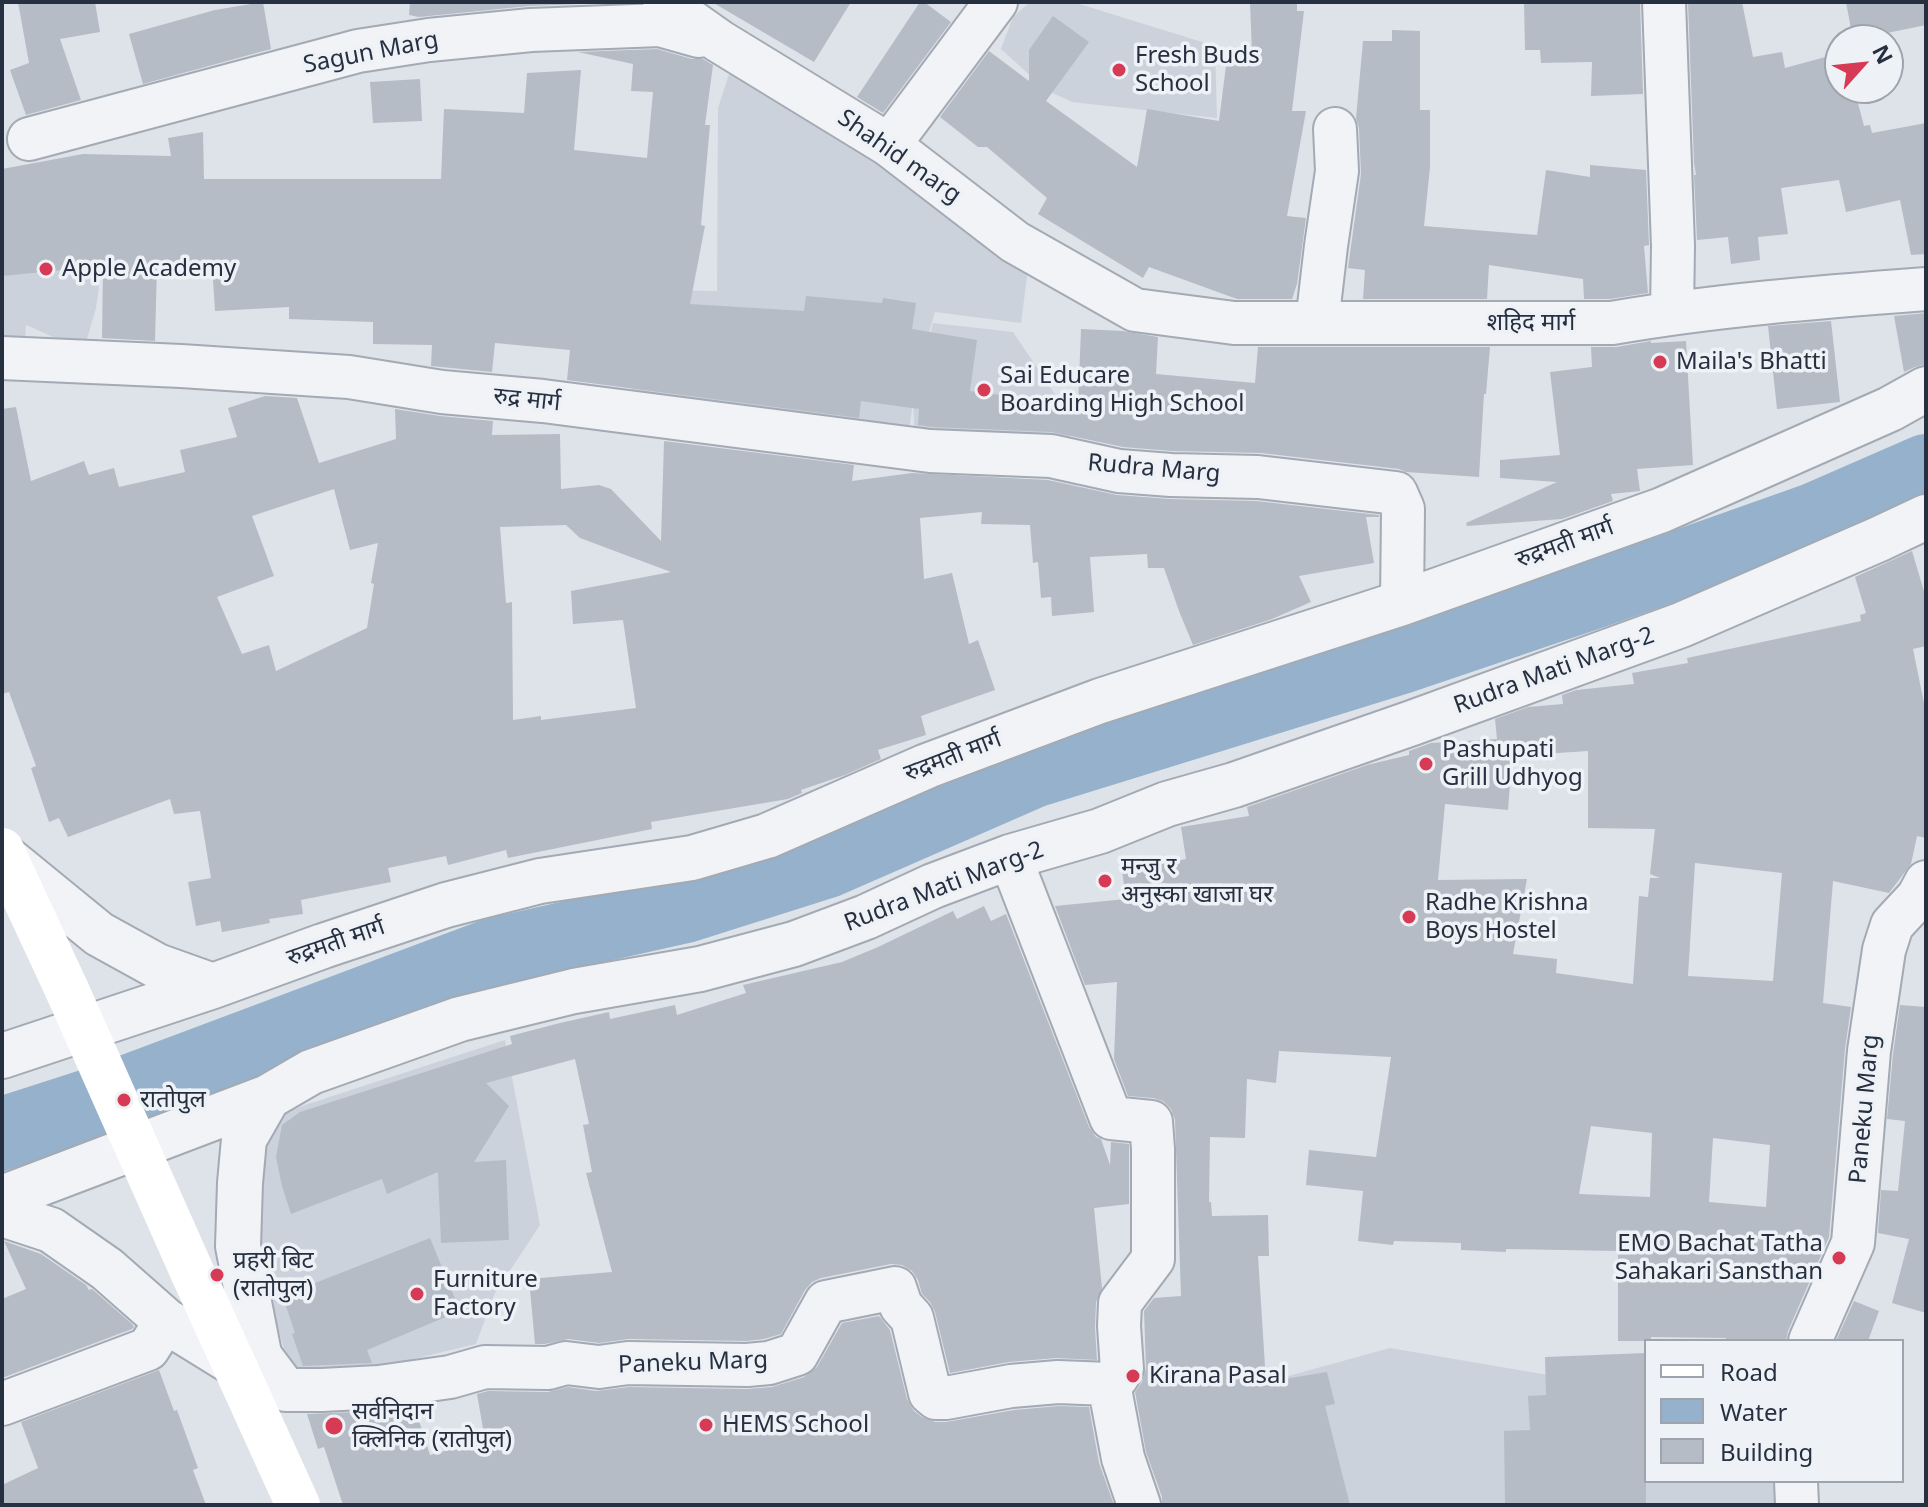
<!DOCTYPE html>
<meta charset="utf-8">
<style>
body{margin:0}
#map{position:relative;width:1928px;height:1507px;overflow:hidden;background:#dee3e9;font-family:"Noto Sans",sans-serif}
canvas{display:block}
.frame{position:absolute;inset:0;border:4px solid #263041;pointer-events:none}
.legend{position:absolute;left:1644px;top:1339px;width:260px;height:144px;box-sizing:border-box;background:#eef2f6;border:2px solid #9ea4ae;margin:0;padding:10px 14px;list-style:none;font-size:24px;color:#263041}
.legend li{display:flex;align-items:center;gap:16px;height:40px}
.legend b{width:40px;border:2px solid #9ea4ae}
.north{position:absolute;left:1824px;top:24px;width:80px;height:80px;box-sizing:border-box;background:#eef2f6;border:2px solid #9ea4ae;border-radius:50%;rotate:63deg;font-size:22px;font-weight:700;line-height:32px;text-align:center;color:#263041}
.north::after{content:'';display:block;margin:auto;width:28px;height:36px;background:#d73a55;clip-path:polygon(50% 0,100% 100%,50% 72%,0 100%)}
</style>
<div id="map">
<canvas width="1928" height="1507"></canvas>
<div class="frame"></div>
<ul class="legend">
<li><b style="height:10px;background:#fff"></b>Road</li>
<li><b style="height:22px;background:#96b1cc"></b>Water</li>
<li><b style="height:22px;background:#b5bcc6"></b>Building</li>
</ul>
<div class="north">N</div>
</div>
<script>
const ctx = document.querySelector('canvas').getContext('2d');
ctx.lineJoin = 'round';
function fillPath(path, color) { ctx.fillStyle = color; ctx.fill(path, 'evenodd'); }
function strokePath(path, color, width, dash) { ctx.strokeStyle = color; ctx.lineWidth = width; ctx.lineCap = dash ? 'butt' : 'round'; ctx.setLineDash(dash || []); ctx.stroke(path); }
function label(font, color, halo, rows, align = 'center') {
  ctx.font = font + ' "Noto Sans","Noto Sans Devanagari",sans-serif'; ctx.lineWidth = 7; ctx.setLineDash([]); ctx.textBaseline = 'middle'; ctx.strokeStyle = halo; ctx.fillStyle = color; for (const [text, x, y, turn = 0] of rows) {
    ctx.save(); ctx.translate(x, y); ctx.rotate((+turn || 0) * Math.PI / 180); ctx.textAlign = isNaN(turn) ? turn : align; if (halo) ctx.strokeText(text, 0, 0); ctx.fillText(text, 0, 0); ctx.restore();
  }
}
fillPath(new Path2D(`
 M 1030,2 L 1073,2 L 1215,46 L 1217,118 L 1072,102 L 1046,90 L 1001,49 L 1013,17 Z
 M 733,62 L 1028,269 L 1021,323 L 935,312 L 916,378 L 919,382 L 933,323 L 1013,332 L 1073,421 L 1067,456 L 915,436 L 913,403 L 906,451 L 630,421 L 639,290 L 717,291 L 718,108 Z
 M 2,190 L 87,258 L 95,281 L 99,287 L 96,308 L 87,339 L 76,347 L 26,325 L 25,343 L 2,359 Z
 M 505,1040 L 540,1225 L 494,1295 L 476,1344 L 301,1386 L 287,1359 L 263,1278 L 256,1230 L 265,1145 L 281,1114 L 308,1104 Z
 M 1390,1348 L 1548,1375 L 1646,1481 L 1779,1481 L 1789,1505 L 1302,1505 L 1270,1381 Z`), '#ccd2db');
fillPath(new Path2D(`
 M 221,1025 L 245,1089 L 2,1172 L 2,1102 L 24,1096 Z`), '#96b1cc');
strokePath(new Path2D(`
 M 2,1131 L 98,1100 L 493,952 L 685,909 L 827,864 L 1033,774 L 1401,660 L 1596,594 L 1816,516 L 1926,468`), '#96b1cc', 68);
fillPath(new Path2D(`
 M 18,2 L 95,2 L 100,32 L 60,39 L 81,100 L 26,115 L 10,70 L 29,63 Z
 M 263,2 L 271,49 L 143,84 L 129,34 L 215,10 Z
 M 410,2 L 634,2 L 529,6 L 419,17 L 409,15 Z
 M 712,2 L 851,2 L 814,62 Z
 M 920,2 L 924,2 L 951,22 L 883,113 L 857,97 Z
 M 1250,2 L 1297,2 L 1297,11 L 1304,11 L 1292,111 L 1306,111 L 1287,216 L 1306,218 L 1297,284 L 1292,299 L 1237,299 L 1149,267 L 1143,278 L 1038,214 L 1047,198 L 987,147 L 978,147 L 940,117 L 989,51 L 1029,81 L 1029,50 L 1053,16 L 1089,42 L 1046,101 L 1137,167 L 1147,109 L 1219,121 L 1228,50 L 1252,53 Z
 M 1524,2 L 1640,2 L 1643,94 L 1591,96 L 1592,62 L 1541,63 L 1540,50 L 1525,50 Z
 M 1688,2 L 1742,2 L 1753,57 L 1782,52 L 1785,68 L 1840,53 L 1840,88 L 1854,88 L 1864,126 L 1870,125 L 1872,133 L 1926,123 L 1926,254 L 1911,255 L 1900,200 L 1846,212 L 1839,180 L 1781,188 L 1788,234 L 1758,237 L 1760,260 L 1731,264 L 1728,237 L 1697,240 L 1694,175 L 1696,175 L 1694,163 Z
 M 1846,2 L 1926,2 L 1926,25 L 1853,40 Z
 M 1392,30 L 1420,31 L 1420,110 L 1430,110 L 1430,167 L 1424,226 L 1537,235 L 1546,170 L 1590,177 L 1590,165 L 1646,170 L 1649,245 L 1644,246 L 1648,293 L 1610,299 L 1584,299 L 1583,279 L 1489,265 L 1487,299 L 1363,299 L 1365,270 L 1348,268 L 1361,174 L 1359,128 L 1356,118 L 1363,41 L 1392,41 Z
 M 657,49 L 692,59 L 703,59 L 713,65 L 705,125 L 710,125 L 701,225 L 705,226 L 690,304 L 804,311 L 806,296 L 882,303 L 883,298 L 916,303 L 912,329 L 977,340 L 970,391 L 1078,405 L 1081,329 L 1123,331 L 1158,337 L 1156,374 L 1255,383 L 1258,347 L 1490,347 L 1486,394 L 1484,394 L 1479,477 L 1406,472 L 1399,469 L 1261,453 L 1172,451 L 1123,447 L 1052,432 L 932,427 L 918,425 L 919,409 L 861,401 L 859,418 L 567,380 L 570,350 L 495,343 L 492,372 L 431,366 L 432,345 L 373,344 L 373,322 L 289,319 L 289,307 L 215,311 L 212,264 L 157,266 L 155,341 L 102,338 L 103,266 L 2,276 L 2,169 L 83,154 L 171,156 L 168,138 L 203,132 L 204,179 L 441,179 L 444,109 L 524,113 L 527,73 L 581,70 L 574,150 L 647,158 L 653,92 L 631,91 L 633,64 L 578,52 Z
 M 420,79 L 422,121 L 373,123 L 370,82 Z
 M 1926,313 L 1926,364 L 1915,367 L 1904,372 L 1894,316 Z
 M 1831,321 L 1840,402 L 1777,409 L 1768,326 Z
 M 1651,341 L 1651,343 L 1686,341 L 1693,465 L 1637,469 L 1640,491 L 1611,494 L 1613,501 L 1562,519 L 1467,526 L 1466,523 L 1557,482 L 1500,478 L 1500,460 L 1560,455 L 1550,372 L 1592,367 L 1591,347 L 1616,347 Z
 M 265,396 L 297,398 L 319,463 L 396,439 L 395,409 L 440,416 L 493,421 L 492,435 L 560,434 L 561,489 L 599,485 L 611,489 L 661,541 L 664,441 L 854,465 L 852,481 L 912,473 L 1048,480 L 1117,495 L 1170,499 L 1256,501 L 1379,515 L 1379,517 L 1366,517 L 1374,563 L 1299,576 L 1311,602 L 1272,619 L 1193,645 L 1179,611 L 1164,568 L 1148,568 L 1147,554 L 1090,557 L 1094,612 L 1052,616 L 1051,597 L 1041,598 L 1038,562 L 1033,563 L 1030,525 L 981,524 L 982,512 L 920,518 L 924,579 L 952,573 L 969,644 L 978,640 L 995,690 L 921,716 L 926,735 L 878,750 L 881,759 L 845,775 L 801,790 L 802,793 L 788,799 L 651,822 L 652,829 L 508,858 L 506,850 L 448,865 L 446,856 L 388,868 L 391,882 L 301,900 L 303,914 L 269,919 L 270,923 L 222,932 L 220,921 L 196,926 L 188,882 L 211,878 L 200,811 L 174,814 L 170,799 L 68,837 L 59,818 L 49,822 L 31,768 L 36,766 L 9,692 L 2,694 L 2,409 L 16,407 L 31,481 L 84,461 L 89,475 L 114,468 L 119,487 L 185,472 L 180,450 L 237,437 L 228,408 ZM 334,489 L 350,550 L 378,543 L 371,583 L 374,584 L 367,628 L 276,671 L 269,645 L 242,654 L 217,597 L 274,576 L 252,516 ZM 566,525 L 580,538 L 671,572 L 571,591 L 573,624 L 623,620 L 636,708 L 541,720 L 541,716 L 513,720 L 512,602 L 506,603 L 500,527 Z
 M 1912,551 L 1926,598 L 1926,646 L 1913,649 L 1926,713 L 1926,838 L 1917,836 L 1911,864 L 1889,893 L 1833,881 L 1823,1003 L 1851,1007 L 1845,1049 L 1829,1237 L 1788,1331 L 1786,1341 L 1726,1341 L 1726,1338 L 1651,1337 L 1651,1341 L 1618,1341 L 1618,1251 L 1506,1249 L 1506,1252 L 1461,1250 L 1461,1243 L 1394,1241 L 1393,1245 L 1358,1241 L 1363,1191 L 1306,1185 L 1309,1150 L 1376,1157 L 1391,1057 L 1279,1051 L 1276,1083 L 1247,1079 L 1245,1138 L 1210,1137 L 1209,1202 L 1211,1202 L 1212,1216 L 1268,1215 L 1269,1256 L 1258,1256 L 1266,1382 L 1327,1372 L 1335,1404 L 1325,1406 L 1350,1505 L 1162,1505 L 1162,1497 L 1146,1452 L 1135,1392 L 1142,1382 L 1146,1368 L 1144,1311 L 1154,1298 L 1181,1296 L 1175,1120 L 1171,1109 L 1163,1101 L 1153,1098 L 1128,1096 L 1114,1059 L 1117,982 L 1085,985 L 1055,906 L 1126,899 L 1122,870 L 1186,859 L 1181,827 L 1249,816 L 1247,807 L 1367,765 L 1409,755 L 1409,751 L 1431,743 L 1497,739 L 1495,719 L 1528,707 L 1563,704 L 1562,695 L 1576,690 L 1634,684 L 1632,673 L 1688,663 L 1687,658 L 1861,621 L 1860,615 L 1866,613 L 1855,577 ZM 1588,751 L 1588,828 L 1655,829 L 1650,874 L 1660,878 L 1650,878 L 1648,897 L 1639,896 L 1633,984 L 1556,973 L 1557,959 L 1513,954 L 1527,879 L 1438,880 L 1445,804 L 1508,810 L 1512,756 ZM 1695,863 L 1782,873 L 1773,981 L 1688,976 ZM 1591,1126 L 1652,1133 L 1650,1197 L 1579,1194 ZM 1713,1138 L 1770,1145 L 1766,1207 L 1709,1202 Z
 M 984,906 L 991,921 L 1006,914 L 1089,1127 L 1096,1137 L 1101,1139 L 1110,1165 L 1111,1142 L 1129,1144 L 1129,1204 L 1094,1208 L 1102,1288 L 1096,1302 L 1095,1328 L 1097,1360 L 1056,1358 L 1009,1362 L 950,1373 L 935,1312 L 930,1302 L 922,1294 L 918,1280 L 912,1271 L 902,1265 L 891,1264 L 821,1278 L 812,1282 L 805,1290 L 781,1334 L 764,1339 L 746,1341 L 628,1339 L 599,1343 L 568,1339 L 545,1344 L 535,1344 L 529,1279 L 612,1272 L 586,1173 L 592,1172 L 583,1125 L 589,1124 L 575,1059 L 486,1083 L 509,1106 L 474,1162 L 506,1160 L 509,1240 L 441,1243 L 438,1172 L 387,1194 L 382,1179 L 291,1214 L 282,1186 L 276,1157 L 282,1125 L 300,1112 L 512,1044 L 510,1036 L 560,1023 L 609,1012 L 610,1019 L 675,1005 L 677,1015 L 746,993 L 743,985 L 842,962 L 878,947 L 953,911 L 957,919 Z
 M 1900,1005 L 1926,1007 L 1926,1313 L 1892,1303 L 1909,1239 L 1878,1233 L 1881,1190 L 1898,1191 L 1905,1121 L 1887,1119 L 1893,1054 Z
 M 430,1238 L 460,1311 L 367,1350 L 372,1363 L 303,1366 L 292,1334 L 295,1333 L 284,1300 L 288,1299 L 287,1294 Z
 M 4,1241 L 41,1254 L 86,1285 L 89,1290 L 92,1289 L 132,1324 L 134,1327 L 132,1329 L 2,1378 L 2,1299 L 26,1289 Z
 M 1854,1301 L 1879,1311 L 1868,1341 L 1836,1341 Z
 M 879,1316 L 890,1330 L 907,1399 L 914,1411 L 922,1417 L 935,1422 L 946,1422 L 1014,1410 L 1059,1406 L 1089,1407 L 1099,1463 L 1114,1505 L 343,1505 L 324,1447 L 318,1449 L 307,1414 L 380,1411 L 410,1407 L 415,1422 L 419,1421 L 430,1455 L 485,1440 L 477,1394 L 488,1391 L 548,1392 L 568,1387 L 596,1391 L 629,1387 L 747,1389 L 772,1387 L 804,1377 L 817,1367 L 842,1323 Z
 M 1646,1353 L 1646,1505 L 1505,1505 L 1504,1431 L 1530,1430 L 1528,1396 L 1546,1395 L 1545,1357 Z
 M 159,1370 L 174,1411 L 177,1410 L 198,1468 L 193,1470 L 206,1505 L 2,1505 L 2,1485 L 38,1468 L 21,1422 Z`), '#b5bcc6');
const minor = new Path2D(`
 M 664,2 L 719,41 L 889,145 L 1015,242 L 1135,310 L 1234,323 L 1612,323 C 1716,305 1821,297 1926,289
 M 1664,2 L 1673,246 L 1672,313
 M 29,139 L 358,51 L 429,40 L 531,30 L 660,25 L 699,36
 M 889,145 L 996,2
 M 1317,323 L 1326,246 L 1337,171 L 1335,129
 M 2,358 L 181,366 L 349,377 L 442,392 L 543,401 L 930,451 L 1051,456 L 1119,471 L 1171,475 L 1258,477 L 1396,493 L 1403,509 L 1402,603
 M 1810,1341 L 1853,1243 L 1869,1051 L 1884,950 L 1892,925 L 1918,897 L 1926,882
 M 259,1354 L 286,1390 L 322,1390 L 379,1387 L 450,1377 L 485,1367 L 548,1368 L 566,1363 L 599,1367 L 628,1363 L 747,1365 L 769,1363 L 797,1354 L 826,1302 L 895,1288 L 901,1306 L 912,1318 L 930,1393 L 936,1398 L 946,1398 L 1011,1386 L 1058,1382 L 1109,1384 L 1117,1377 L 1122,1369 L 1119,1326 L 1120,1303 L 1153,1259 L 1153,1149 L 1151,1122 L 1111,1118 L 1010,857
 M 1109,1384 L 1123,1458 L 1139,1505
 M 2,1404 L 148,1349 L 166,1321
 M 1796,1481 L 1797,1505`);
const tertiary = new Path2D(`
 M 4,865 L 6,858 L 99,934 L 157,966 L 213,986 L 323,946 L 446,905 L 540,881 L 692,858 L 767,836 L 927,766 L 1100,701 L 1402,603 L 1662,510 L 1890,409 L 1926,389
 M 2,1056 L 213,986
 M 2,1198 L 268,1097
 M 2,1214 L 51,1230 L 107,1269 L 166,1321 L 234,1363 L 259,1354 L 238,1246 L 240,1183 L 244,1139 L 268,1097 L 311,1072 L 460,1019 L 574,991 L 700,969 L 794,944 L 866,917 L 933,886 L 1010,857 L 1100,831 L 1167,804 L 1234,785 L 1412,723 L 1681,625 L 1879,539 L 1926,517`);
strokePath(minor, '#a3aab3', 46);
strokePath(tertiary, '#a3aab3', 48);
strokePath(minor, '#f1f3f7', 42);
strokePath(tertiary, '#f1f3f7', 44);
strokePath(new Path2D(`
 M 2,850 L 67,990
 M 193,1274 L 298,1505`), '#fff', 44);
strokePath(new Path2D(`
 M 67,990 L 193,1274`), '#fff', 44);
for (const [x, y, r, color] of [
 [1119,70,8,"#d73a55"],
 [46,269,8,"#d73a55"],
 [1660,362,8,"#d73a55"],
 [984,390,8,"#d73a55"],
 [1426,764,8,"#d73a55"],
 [1105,881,8,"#d73a55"],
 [1409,917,8,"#d73a55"],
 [124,1100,8,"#d73a55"],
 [1839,1258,8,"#d73a55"],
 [217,1275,8,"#d73a55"],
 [417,1294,8,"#d73a55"],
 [1133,1376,8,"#d73a55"],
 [706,1425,8,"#d73a55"],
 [334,1426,10,"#d73a55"]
]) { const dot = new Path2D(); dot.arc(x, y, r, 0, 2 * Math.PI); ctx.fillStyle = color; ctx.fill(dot); strokePath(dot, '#eef2f6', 3); }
label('24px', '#263041', '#eef2f6', [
 ["Sagun Marg",371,53,-11],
 ["Shahid marg",899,157,35],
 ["शहिद मार्ग",1531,323],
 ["रुद्र मार्ग",527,400,6],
 ["Rudra Marg",1154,469,5],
 ["रुद्रमती मार्ग",1565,544,-20],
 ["Rudra Mati Marg-2",1554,671,-20],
 ["रुद्रमती मार्ग",953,757,-21],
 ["Rudra Mati Marg-2",944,887,-21],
 ["रुद्रमती मार्ग",336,943,-19],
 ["Paneku Marg",1865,1109,-85],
 ["Paneku Marg",693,1363,-2]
]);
label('24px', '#263041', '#eef2f6', [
 ["Fresh Buds",1135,56],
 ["School",1135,84],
 ["Apple Academy",62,269],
 ["Maila's Bhatti",1676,362],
 ["Sai Educare",1000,376],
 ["Boarding High School",1000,404],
 ["Pashupati",1442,750],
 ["Grill Udhyog",1442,778],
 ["मन्जु र",1121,867],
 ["अनुस्का खाजा घर",1121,895],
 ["Radhe Krishna",1425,903],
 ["Boys Hostel",1425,931],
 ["रातोपुल",140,1100],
 ["EMO Bachat Tatha",1823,1244,"right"],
 ["Sahakari Sansthan",1823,1272,"right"],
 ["प्रहरी बिट",233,1261],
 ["(रातोपुल)",233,1289],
 ["Furniture",433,1280],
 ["Factory",433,1308],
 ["Kirana Pasal",1149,1376],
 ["सर्वनिदान",352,1412],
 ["क्लिनिक (रातोपुल)",352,1440],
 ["HEMS School",722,1425]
], 'left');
</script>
